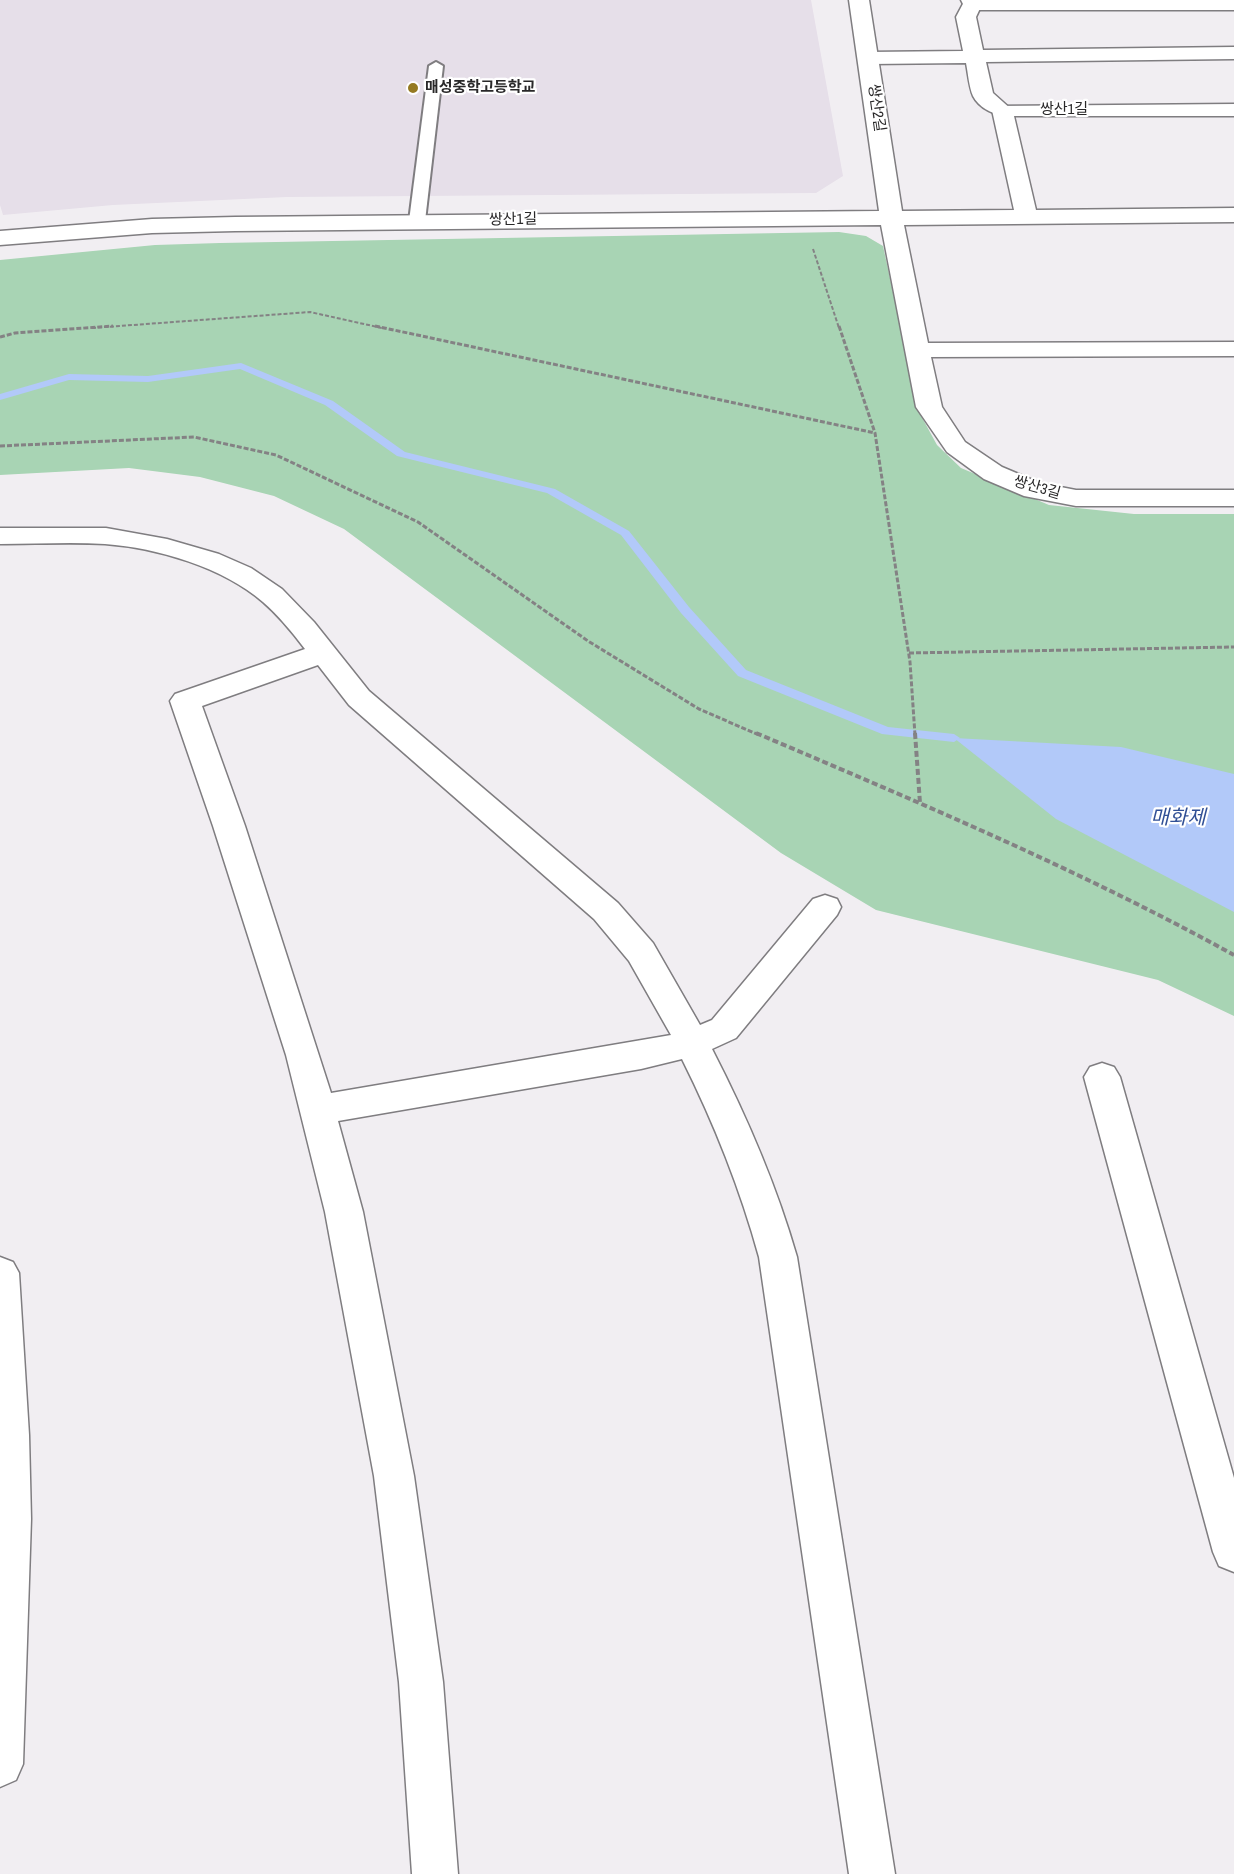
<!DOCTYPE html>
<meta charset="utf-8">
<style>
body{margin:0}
canvas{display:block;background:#f1eef2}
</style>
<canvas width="1234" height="1874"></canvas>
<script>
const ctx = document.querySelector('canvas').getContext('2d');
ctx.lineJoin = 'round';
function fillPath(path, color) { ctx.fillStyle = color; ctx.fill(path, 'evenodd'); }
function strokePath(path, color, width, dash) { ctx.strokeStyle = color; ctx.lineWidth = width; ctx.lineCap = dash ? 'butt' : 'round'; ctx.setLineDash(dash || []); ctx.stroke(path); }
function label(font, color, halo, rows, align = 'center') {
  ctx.font = font + ' "Archivo Narrow","Noto Sans KR",sans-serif'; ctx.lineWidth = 4.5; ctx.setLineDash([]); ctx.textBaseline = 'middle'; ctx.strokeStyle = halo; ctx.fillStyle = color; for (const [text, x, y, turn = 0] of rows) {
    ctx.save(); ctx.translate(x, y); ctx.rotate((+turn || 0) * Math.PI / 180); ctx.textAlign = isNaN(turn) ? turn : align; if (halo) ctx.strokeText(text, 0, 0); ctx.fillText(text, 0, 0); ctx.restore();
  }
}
fillPath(new Path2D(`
 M 0,0 L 811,0 L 843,176 L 816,193 L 287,197 L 113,205 L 3,215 L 0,205 Z`), '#e6dfe9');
fillPath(new Path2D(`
 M 839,232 L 866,236 L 883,246 L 919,412 L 937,445 L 961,468 L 1049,505 L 1134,514 L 1234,514 L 1234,1016 L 1158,980 L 876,910 L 781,853 L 344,529 L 274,496 L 200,477 L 129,468 L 0,475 L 0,260 L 155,245 L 220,243 Z`), '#a8d4b4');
fillPath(new Path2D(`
 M 954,738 L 1121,747 L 1234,774 L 1234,912 L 1056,819 Z`), '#b2c9f9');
fillPath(new Path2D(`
 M 241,363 L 333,401 L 405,452 L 555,489 L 629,531 L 689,607 L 746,670 L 888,727 L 954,734 L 960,738 L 954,742 L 882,734 L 738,676 L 681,613 L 621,535 L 547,493 L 397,456 L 325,405 L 240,369 L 148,382 L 69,380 L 0,400 L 0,394 L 69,374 L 148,376 Z`), '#b2c9f9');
const service = new Path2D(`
 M 436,62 L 443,66 L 425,221 L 417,226 L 409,221 L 429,66 Z`);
const pedestrian = new Path2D(`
 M 965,0 L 979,0 L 982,4 L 976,17 L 983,50 L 1234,47 L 1234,59 L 986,62 L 993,93 L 1012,110 L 1009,114 C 997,118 979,108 973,96 C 969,87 968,73 966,63 L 869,64 L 862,62 L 859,58 L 862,54 L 869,52 L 963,51 L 956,17 Z`);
const minor = new Path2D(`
 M 849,0 L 869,0 L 902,211 L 1014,210 L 992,110 L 995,106 L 1234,104 L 1234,116 L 1014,116 L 1036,210 L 1234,208 L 1234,222 L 904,225 L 928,343 L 1234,342 L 1234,356 L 931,357 L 942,407 L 965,442 L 1002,467 L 1040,483 L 1076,490 L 1234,490 L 1234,506 L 1076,506 L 1024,496 L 984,479 L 947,452 L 916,407 L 881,225 L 235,231 L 152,233 L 0,245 L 0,231 L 152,219 L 235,217 L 879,211 Z
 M 961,0 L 1234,0 L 1234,10 L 972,10 L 965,8 Z
 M 0,528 L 106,528 L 167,539 L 219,554 L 251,568 L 282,589 L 314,622 L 369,691 L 618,903 L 653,943 L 700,1025 L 712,1020 L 813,899 L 825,895 L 837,899 L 841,907 L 837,915 L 736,1038 L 712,1049 C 747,1117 776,1184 797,1257 L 895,1874 L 849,1874 L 759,1257 C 740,1188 714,1123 682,1059 L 641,1069 L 338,1121 L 363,1212 L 414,1476 L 443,1682 L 458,1874 L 412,1874 L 399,1682 L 374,1476 L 325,1212 L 286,1055 L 213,826 L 170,701 L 175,694 L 305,649 C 293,633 278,615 263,602 C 222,567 158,548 105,544 C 71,542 35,544 0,544 ZM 318,665 L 349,705 L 594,919 L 629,961 L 671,1035 L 331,1093 L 245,826 L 202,706 Z
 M 1102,1063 L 1114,1067 L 1120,1077 L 1234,1478 L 1234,1572 L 1219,1566 L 1213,1552 L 1084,1077 L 1090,1067 Z
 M 0,1257 L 13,1262 L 19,1273 L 29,1435 L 31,1519 L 23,1764 L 16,1780 L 0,1787 Z`);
strokePath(service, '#7f7d80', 4);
strokePath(pedestrian, '#7f7d80', 3);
strokePath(minor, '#7f7d80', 3);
strokePath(new Path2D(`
 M 813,249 L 839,328
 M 92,328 L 310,312 L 382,328`), '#848284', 2, [4, 2]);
strokePath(new Path2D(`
 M 375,326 L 875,433
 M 839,326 L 875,433 L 910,662 L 915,735
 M 0,337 L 15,333 L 113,326
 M 0,446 L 194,437 L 276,455 L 418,522 L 588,641 L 699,709 L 759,735
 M 909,653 L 1234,647`), '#848284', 3, [5, 2]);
strokePath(new Path2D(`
 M 756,733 C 918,802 1080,870 1234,955
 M 915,733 L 920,803`), '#848284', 4, [6, 3]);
fillPath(service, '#fff');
fillPath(pedestrian, '#fff');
fillPath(minor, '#fff');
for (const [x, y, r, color] of [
 [413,88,6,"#957a22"]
]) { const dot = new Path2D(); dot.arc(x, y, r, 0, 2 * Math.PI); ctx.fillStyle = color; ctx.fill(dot); strokePath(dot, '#fff', 2); }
label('bold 15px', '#292829', '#fff', [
 ["매성중학고등학교",425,88]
], 'left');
label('15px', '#292829', '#fff', [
 ["쌍산2길",876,108,82],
 ["쌍산1길",1064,110],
 ["쌍산1길",513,220,-1],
 ["쌍산3길",1037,488,16]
]);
label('italic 20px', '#315096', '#fff', [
 ["매화제",1178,819]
]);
</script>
